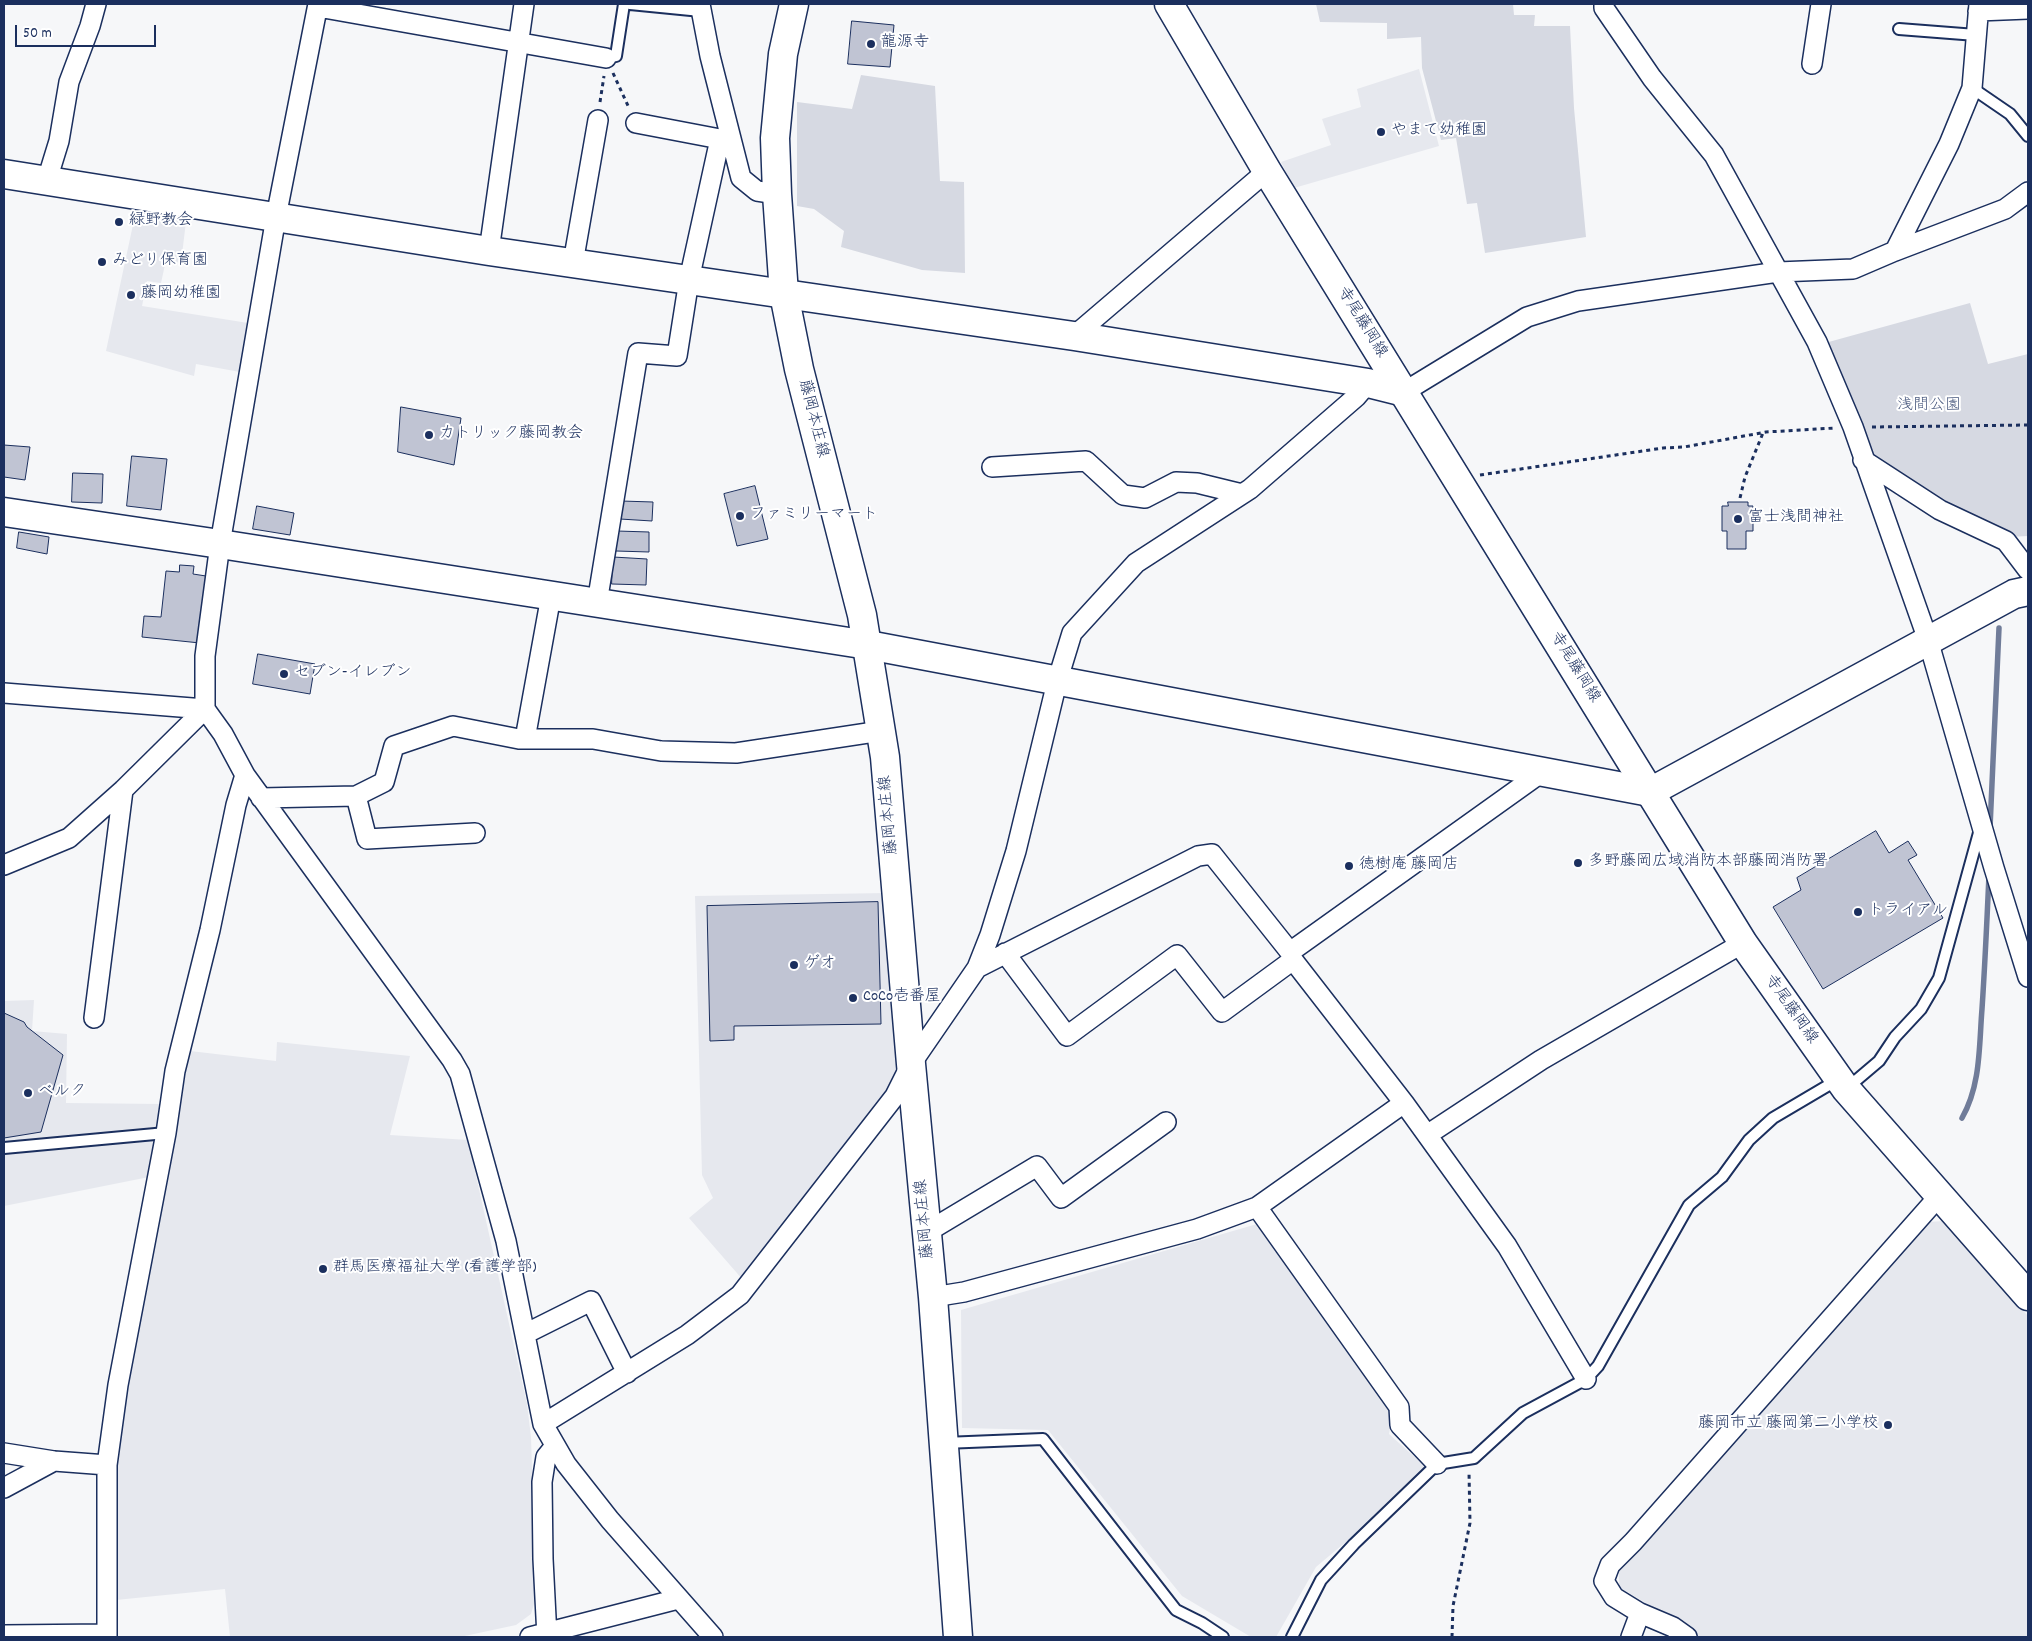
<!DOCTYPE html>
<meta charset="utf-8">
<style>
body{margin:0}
#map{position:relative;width:2032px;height:1641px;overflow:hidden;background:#f6f7f9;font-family:Dekko,sans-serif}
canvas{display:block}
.frame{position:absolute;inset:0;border:5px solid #1b2f5e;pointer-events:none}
.scale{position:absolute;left:15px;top:25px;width:141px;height:22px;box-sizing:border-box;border:2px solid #1b2f5e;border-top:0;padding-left:6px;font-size:15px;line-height:18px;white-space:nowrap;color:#1b2f5e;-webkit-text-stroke:4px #fff;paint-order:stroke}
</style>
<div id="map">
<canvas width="2032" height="1641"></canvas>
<div class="frame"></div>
<div class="scale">50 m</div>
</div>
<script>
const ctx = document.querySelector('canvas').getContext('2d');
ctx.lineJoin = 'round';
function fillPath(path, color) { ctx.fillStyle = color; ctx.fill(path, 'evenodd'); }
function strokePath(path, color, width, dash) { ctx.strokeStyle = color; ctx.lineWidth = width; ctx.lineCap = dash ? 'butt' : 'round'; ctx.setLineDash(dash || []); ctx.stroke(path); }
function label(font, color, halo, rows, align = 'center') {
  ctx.font = font + ' Dekko,"Klee One",sans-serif'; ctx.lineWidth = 4; ctx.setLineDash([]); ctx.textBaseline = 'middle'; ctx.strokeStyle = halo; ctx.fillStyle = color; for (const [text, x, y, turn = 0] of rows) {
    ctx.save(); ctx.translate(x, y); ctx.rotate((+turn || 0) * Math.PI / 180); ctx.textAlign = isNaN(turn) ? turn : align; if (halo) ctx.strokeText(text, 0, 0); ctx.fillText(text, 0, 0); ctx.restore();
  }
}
fillPath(new Path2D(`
 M 1419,69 L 1439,146 L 1294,188 L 1281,162 L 1331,145 L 1322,119 L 1361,107 L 1357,89 Z
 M 137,206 L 187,213 L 181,263 L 166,260 L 161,283 L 147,281 L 142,306 L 248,323 L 240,372 L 196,364 L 194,376 L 106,351 Z
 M 888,893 L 899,1074 L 743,1280 L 689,1218 L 713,1198 L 702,1175 L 695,896 Z
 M 34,1000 L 32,1031 L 67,1034 L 66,1103 L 162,1104 L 149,1177 L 4,1206 L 4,1001 Z
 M 277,1042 L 410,1056 L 390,1135 L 468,1140 L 527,1404 L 531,1437 L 536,1597 L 531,1614 L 516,1625 L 460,1637 L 230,1637 L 225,1589 L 116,1600 L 115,1495 L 124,1398 L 190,1051 L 276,1061 Z
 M 1945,1221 L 2028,1316 L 2028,1637 L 1698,1637 L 1696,1633 L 1619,1587 L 1619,1568 L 1927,1222 Z
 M 1257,1224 L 1395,1402 L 1389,1434 L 1430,1471 L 1316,1567 L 1276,1637 L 1251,1637 L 1182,1596 L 1048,1430 L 962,1428 L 961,1310 Z`), '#e6e8ee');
fillPath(new Path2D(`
 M 1316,4 L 1513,4 L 1514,15 L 1535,15 L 1534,26 L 1570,26 L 1574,108 L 1586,237 L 1485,253 L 1477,203 L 1467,204 L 1456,138 L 1441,140 L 1422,68 L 1421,37 L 1387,39 L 1387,23 L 1320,22 Z
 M 861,75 L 935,86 L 940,181 L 964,182 L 965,273 L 922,270 L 841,247 L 844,231 L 814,209 L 797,206 L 797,102 L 852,109 Z
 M 1970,303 L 1988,364 L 2028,354 L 2028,536 L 2008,537 L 1939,500 L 1869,454 L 1825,343 Z`), '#d6d9e2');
strokePath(new Path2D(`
 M 1990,828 L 1999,628
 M 1962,1118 C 1981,1085 1979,1045 1982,1009 C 1985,964 1987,920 1989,875`), '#707c99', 5.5);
const building = new Path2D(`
 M 852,21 L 894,25 L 890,67 L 848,64 Z
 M 401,407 L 461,418 L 454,465 L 398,452 Z
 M 4,445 L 30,447 L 25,480 L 4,477 Z
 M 132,456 L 167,459 L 161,510 L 127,506 Z
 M 73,473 L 103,474 L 102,503 L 72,502 Z
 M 755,486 L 768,539 L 737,546 L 724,494 Z
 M 621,501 L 653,502 L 652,521 L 620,519 Z
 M 1728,502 L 1748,502 L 1748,506 L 1753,506 L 1753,531 L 1746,531 L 1746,549 L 1727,549 L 1727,531 L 1722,531 L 1722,506 L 1728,506 Z
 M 257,506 L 294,513 L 290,535 L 253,529 Z
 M 617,531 L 649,532 L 649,552 L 616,551 Z
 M 19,532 L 49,537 L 47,554 L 17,548 Z
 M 613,557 L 647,559 L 646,585 L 612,584 Z
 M 180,565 L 194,566 L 193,574 L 206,576 L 200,643 L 142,637 L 144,616 L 161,617 L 166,571 L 179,572 Z
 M 258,654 L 315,664 L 310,694 L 253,684 Z
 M 1876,831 L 1889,853 L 1908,841 L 1917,855 L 1908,860 L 1943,918 L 1823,989 L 1773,907 L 1801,890 L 1797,878 Z
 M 878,902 L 881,1024 L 734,1026 L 734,1040 L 710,1041 L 707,906 Z
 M 4,1013 L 24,1022 L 27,1027 L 63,1055 L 41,1132 L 4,1138 Z`);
fillPath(building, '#c0c4d3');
strokePath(building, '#1b2f5e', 1);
const lane = new Path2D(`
 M 630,4 L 701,11
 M 1899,29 L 1976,35
 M 606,58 L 616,56 L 624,4
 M 1972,88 L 2010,114 L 2028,136
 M 1846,1089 L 1879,1061 L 1895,1037 L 1921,1009 L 1939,978 L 1980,829
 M 4,1148 L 166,1133
 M 944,1443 L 1043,1439 L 1176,1610 L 1202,1623 L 1223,1637
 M 1292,1637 L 1321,1580 L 1354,1544 L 1437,1464 L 1474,1458 L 1523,1413 L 1586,1379 L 1598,1366 L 1689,1205 L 1722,1177 L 1749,1140 L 1773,1118 L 1839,1079`);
const street = new Path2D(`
 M 318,4 L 276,217 L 220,544 L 205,656 L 205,709 L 223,734 L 245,775 L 452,1060 L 460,1074 L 506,1241 L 543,1424 L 566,1464 L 610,1520 L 713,1637
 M 700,4 L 710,56 L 741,178 L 757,191 L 777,194
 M 1604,4 L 1604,8 L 1652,78 L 1714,155 L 1817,342 L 1853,427 L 1928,640 L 1994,868 L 2028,977
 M 318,7 L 606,58
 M 1978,11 L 2028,9
 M 1812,64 L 1821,4
 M 636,123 L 720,139
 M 47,180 L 59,141 L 69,82 L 90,26 L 96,4
 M 489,251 L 524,4
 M 1895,251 L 1949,144 L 1972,88 L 1979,4
 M 573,263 L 598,120
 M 1074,336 L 1267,171
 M 1404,392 L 1527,317 L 1578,301 L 1778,272 L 1853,269 L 1895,251 L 2005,209 L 2028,192
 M 1863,460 L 1940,510 L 2006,541 L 2028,570
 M 992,467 L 1086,461 L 1123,495 L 1145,498 L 1176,482 L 1197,483 L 1242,494
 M 597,603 L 638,353 L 677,356 L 689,280 L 720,139 L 730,136
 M 4,693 L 205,709
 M 525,739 L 551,596
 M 356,796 L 367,839 L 475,833
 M 261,798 L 356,796 L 384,782 L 394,746 L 453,726 L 519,739 L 593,739 L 661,751 L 736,753 L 881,731
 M 4,865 L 69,838 L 123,790 L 205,709
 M 1290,952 L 1542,772
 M 1005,953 L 1067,1036 L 1177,955 L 1222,1012 L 1293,960
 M 977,968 L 1198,856 L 1212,854 L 1290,952 L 1293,960 L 1404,1103 L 1507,1246 L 1586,1379
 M 94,1018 L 123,790
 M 1427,1135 L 1541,1060 L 1743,943
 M 1257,1207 L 1399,1407 L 1400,1425 L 1437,1464
 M 927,1232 L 1037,1166 L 1061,1198 L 1166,1122
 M 933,1297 L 964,1292 L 1197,1229 L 1257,1207 L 1404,1103
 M 525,1334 L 591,1301 L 627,1373
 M 543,1424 L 687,1335 L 740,1295 L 895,1096 L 911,1064 L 977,968 L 990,935 L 1016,851 L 1057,682 L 1072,633 L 1136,563 L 1250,489 L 1356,397 L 1368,383
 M 4,1453 L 54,1461 L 107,1465
 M 4,1488 L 54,1461
 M 4,1635 L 107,1634
 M 107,1637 L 107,1465 L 118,1385 L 166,1133 L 175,1071 L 210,930 L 236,805 L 245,775
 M 530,1637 L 678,1599
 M 547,1637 L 543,1559 L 542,1482 L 546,1457 L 555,1446
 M 1631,1637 L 1640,1613
 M 1687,1637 L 1673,1627 L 1640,1613 L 1614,1597 L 1604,1581 L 1610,1565 L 1633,1542 L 1940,1195`);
const secondary = new Path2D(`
 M 4,174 L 489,251 L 1074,336 L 1368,383 L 1404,392
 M 4,512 L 220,544 L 868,645 L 1650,792 L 2014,594 L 2028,591`);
const primary = new Path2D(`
 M 794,4 L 783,54 L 775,138 L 777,194 L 784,294 L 799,369 L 862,615 L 885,757 L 911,1064 L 933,1297 L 958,1637
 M 1169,4 L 1267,171 L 1743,943 L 1846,1089 L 2028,1296`);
strokePath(lane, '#1b2f5e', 14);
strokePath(street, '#1b2f5e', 22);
strokePath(secondary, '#1b2f5e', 31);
strokePath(primary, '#1b2f5e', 31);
strokePath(new Path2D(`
 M 613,73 L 629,108
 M 600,102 L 604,76
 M 1872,427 L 2028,425
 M 1480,475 L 1663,448 L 1684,447 L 1766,432 L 1835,428
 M 1740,498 L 1745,477 L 1763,433
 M 1452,1637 L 1453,1606 L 1470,1523 L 1469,1472`), '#1b2f5e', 3, [4, 4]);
strokePath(lane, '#fff', 10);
strokePath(street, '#fff', 19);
strokePath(secondary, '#fff', 28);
strokePath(primary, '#fff', 28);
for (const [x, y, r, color] of [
 [871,44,5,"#1b2f5e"],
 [1381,132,5,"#1b2f5e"],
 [119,222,5,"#1b2f5e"],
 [102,262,5,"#1b2f5e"],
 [131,295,5,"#1b2f5e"],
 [429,435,5,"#1b2f5e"],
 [740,516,5,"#1b2f5e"],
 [1738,519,5,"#1b2f5e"],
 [284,674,5,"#1b2f5e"],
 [1578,863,5,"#1b2f5e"],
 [1349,866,5,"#1b2f5e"],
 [1858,912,5,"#1b2f5e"],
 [794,965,5,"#1b2f5e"],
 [853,998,5,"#1b2f5e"],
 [28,1093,5,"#1b2f5e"],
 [323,1269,5,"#1b2f5e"],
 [1888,1425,5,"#1b2f5e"]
]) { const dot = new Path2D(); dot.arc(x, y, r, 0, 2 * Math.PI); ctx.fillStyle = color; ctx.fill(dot); strokePath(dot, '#fff', 2); }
label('16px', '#1b2f5e', '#fff', [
 ["龍源寺",881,44],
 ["やまて幼稚園",1391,132],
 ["緑野教会",129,222],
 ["みどり保育園",112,262],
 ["藤岡幼稚園",141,295],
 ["カトリック藤岡教会",439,435],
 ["ファミリーマート",750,516],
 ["富士浅間神社",1748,519],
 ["セブン-イレブン",294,674],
 ["多野藤岡広域消防本部藤岡消防署",1588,863],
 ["徳樹庵 藤岡店",1359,866],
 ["トライアル",1868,912],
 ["ゲオ",804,965],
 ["CoCo壱番屋",863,998],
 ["ベルク",38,1093],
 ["群馬医療福祉大学 (看護学部)",333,1269],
 ["藤岡市立 藤岡第二小学校",1878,1425,"right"]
], 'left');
label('16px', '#1b2f5e', '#fff', [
 ["寺尾藤岡線",1361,323,58],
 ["藤岡本庄線",812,419,76],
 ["寺尾藤岡線",1574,668,58],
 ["藤岡本庄線",890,815,-95],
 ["寺尾藤岡線",1790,1010,55],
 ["藤岡本庄線",926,1219,-95]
]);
label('16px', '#4a5a7f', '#fff', [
 ["浅間公園",1929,407]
]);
</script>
